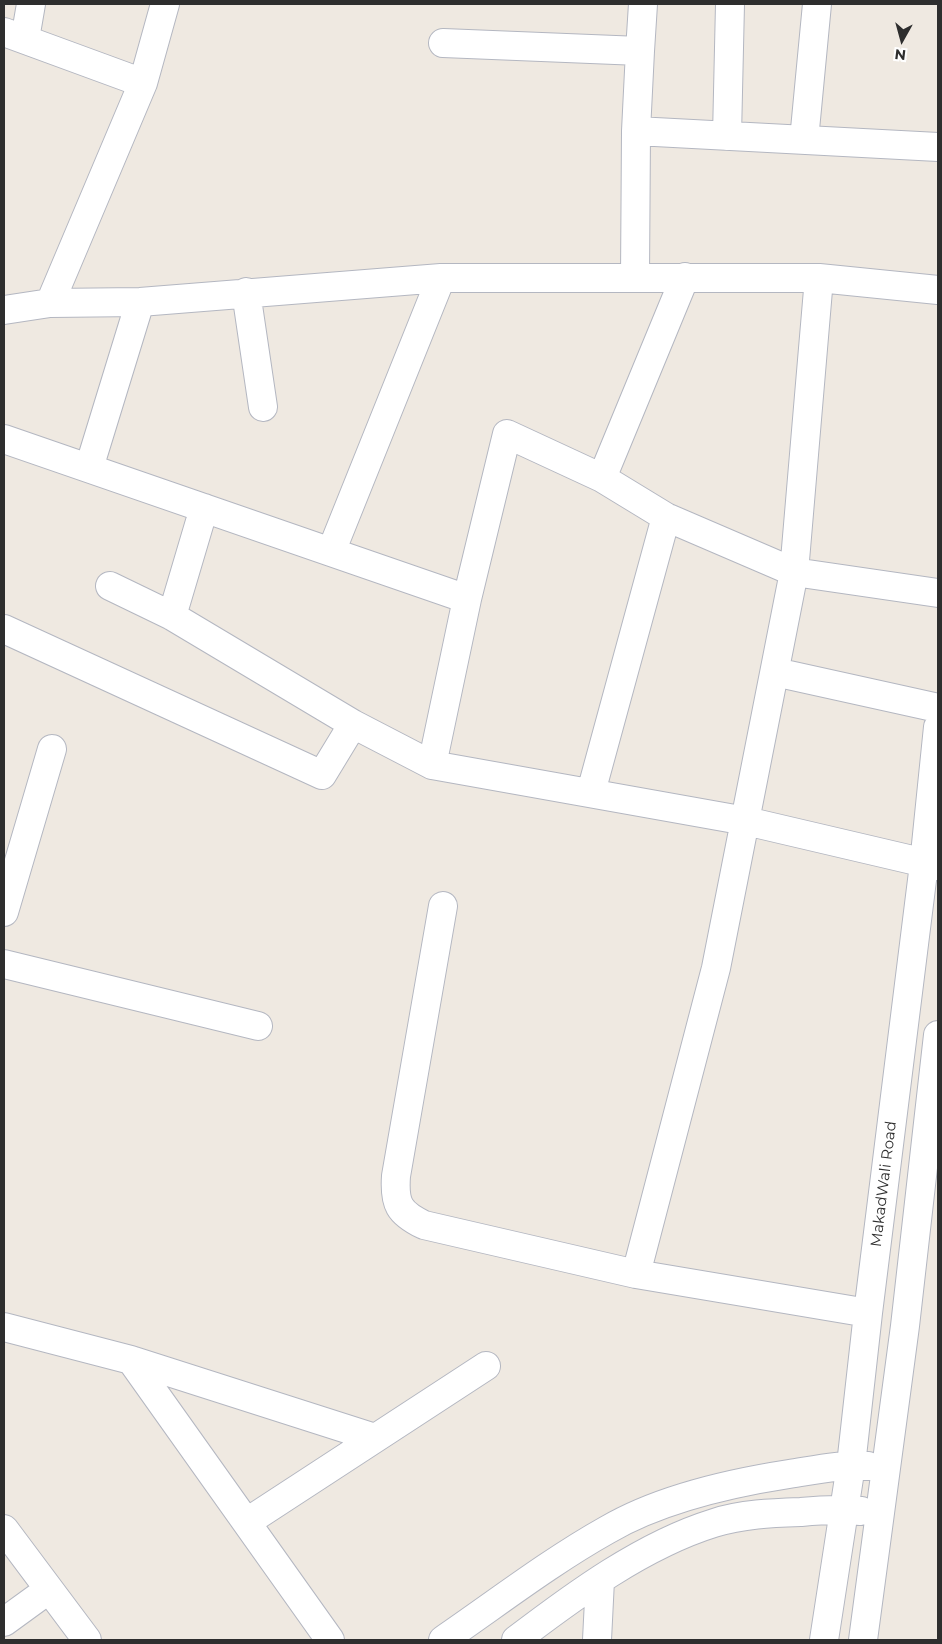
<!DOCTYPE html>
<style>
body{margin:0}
#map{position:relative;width:942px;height:1644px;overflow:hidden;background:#efe9e1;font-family:Montserrat,sans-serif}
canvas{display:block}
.frame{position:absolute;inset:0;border:5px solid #2e2e2e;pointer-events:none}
.north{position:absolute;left:877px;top:15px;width:50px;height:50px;-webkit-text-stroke:4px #fff;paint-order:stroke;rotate:187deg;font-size:14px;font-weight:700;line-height:20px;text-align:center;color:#2e2e2e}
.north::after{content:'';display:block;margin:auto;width:18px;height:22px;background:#2e2e2e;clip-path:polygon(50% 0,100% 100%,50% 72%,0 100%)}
</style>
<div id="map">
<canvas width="942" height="1644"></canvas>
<div class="frame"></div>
<div class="north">N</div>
</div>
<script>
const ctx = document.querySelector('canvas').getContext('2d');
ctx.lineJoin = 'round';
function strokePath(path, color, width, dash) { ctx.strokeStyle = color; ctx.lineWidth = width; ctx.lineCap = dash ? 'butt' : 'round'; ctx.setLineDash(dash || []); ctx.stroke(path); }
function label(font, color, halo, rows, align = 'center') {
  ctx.font = font + ' Montserrat,sans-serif'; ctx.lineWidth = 4; ctx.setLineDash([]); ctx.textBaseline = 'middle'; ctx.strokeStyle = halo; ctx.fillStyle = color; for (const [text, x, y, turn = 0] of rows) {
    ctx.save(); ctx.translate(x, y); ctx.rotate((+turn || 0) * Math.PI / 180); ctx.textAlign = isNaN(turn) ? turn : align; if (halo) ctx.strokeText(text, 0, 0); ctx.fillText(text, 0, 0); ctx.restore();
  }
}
const minor = new Path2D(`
 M 4,32 L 143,83
 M 25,39 L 31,4
 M 443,43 L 640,51 L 636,131 L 635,277
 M 640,51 L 643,4
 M 636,131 L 938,147
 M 727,136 L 730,4
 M 804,140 L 817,4
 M 246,292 L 263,407
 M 50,303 L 143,83 L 165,4
 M 4,310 L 50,303 L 140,302 L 441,278 L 819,278 L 938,290
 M 4,439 L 467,599
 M 89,468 L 140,302
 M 602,478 L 685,277
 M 331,552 L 441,278
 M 110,586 L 172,616 L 353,724 L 432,765 L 746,821 L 938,866
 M 172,616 L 204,508
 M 4,629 L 322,775 L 353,724
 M 775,672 L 938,708
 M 432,765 L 467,599 L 507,434 L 602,478 L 666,517 L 794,572 L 938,593
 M 591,792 L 666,517
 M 443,906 L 396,1176 C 394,1204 399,1213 424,1225 L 636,1274 L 868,1313
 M 4,912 L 52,749
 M 4,964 L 258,1026
 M 636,1274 L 716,968 L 794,572 L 819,278
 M 4,1327 L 131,1360 L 330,1640
 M 131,1360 L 375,1438
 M 247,1522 L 486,1366
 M 4,1529 L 87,1640
 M 4,1622 L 48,1590
 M 443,1640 C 497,1603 550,1562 607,1530 C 658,1500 731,1483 789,1474 C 815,1470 841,1464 868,1466
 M 516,1640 C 575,1595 643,1545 714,1523 C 742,1514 772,1513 801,1512 C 821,1510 841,1509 861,1511
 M 597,1640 L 600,1580
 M 824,1640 L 851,1465 L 868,1313 L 924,864 L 938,727
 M 863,1640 L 905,1326 L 938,1035`);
strokePath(minor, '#b4b7c1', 30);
strokePath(minor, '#fff', 28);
label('15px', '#2e2e2e', '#fff', [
 ["MakadWali Road",884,1184,-83]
]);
</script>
